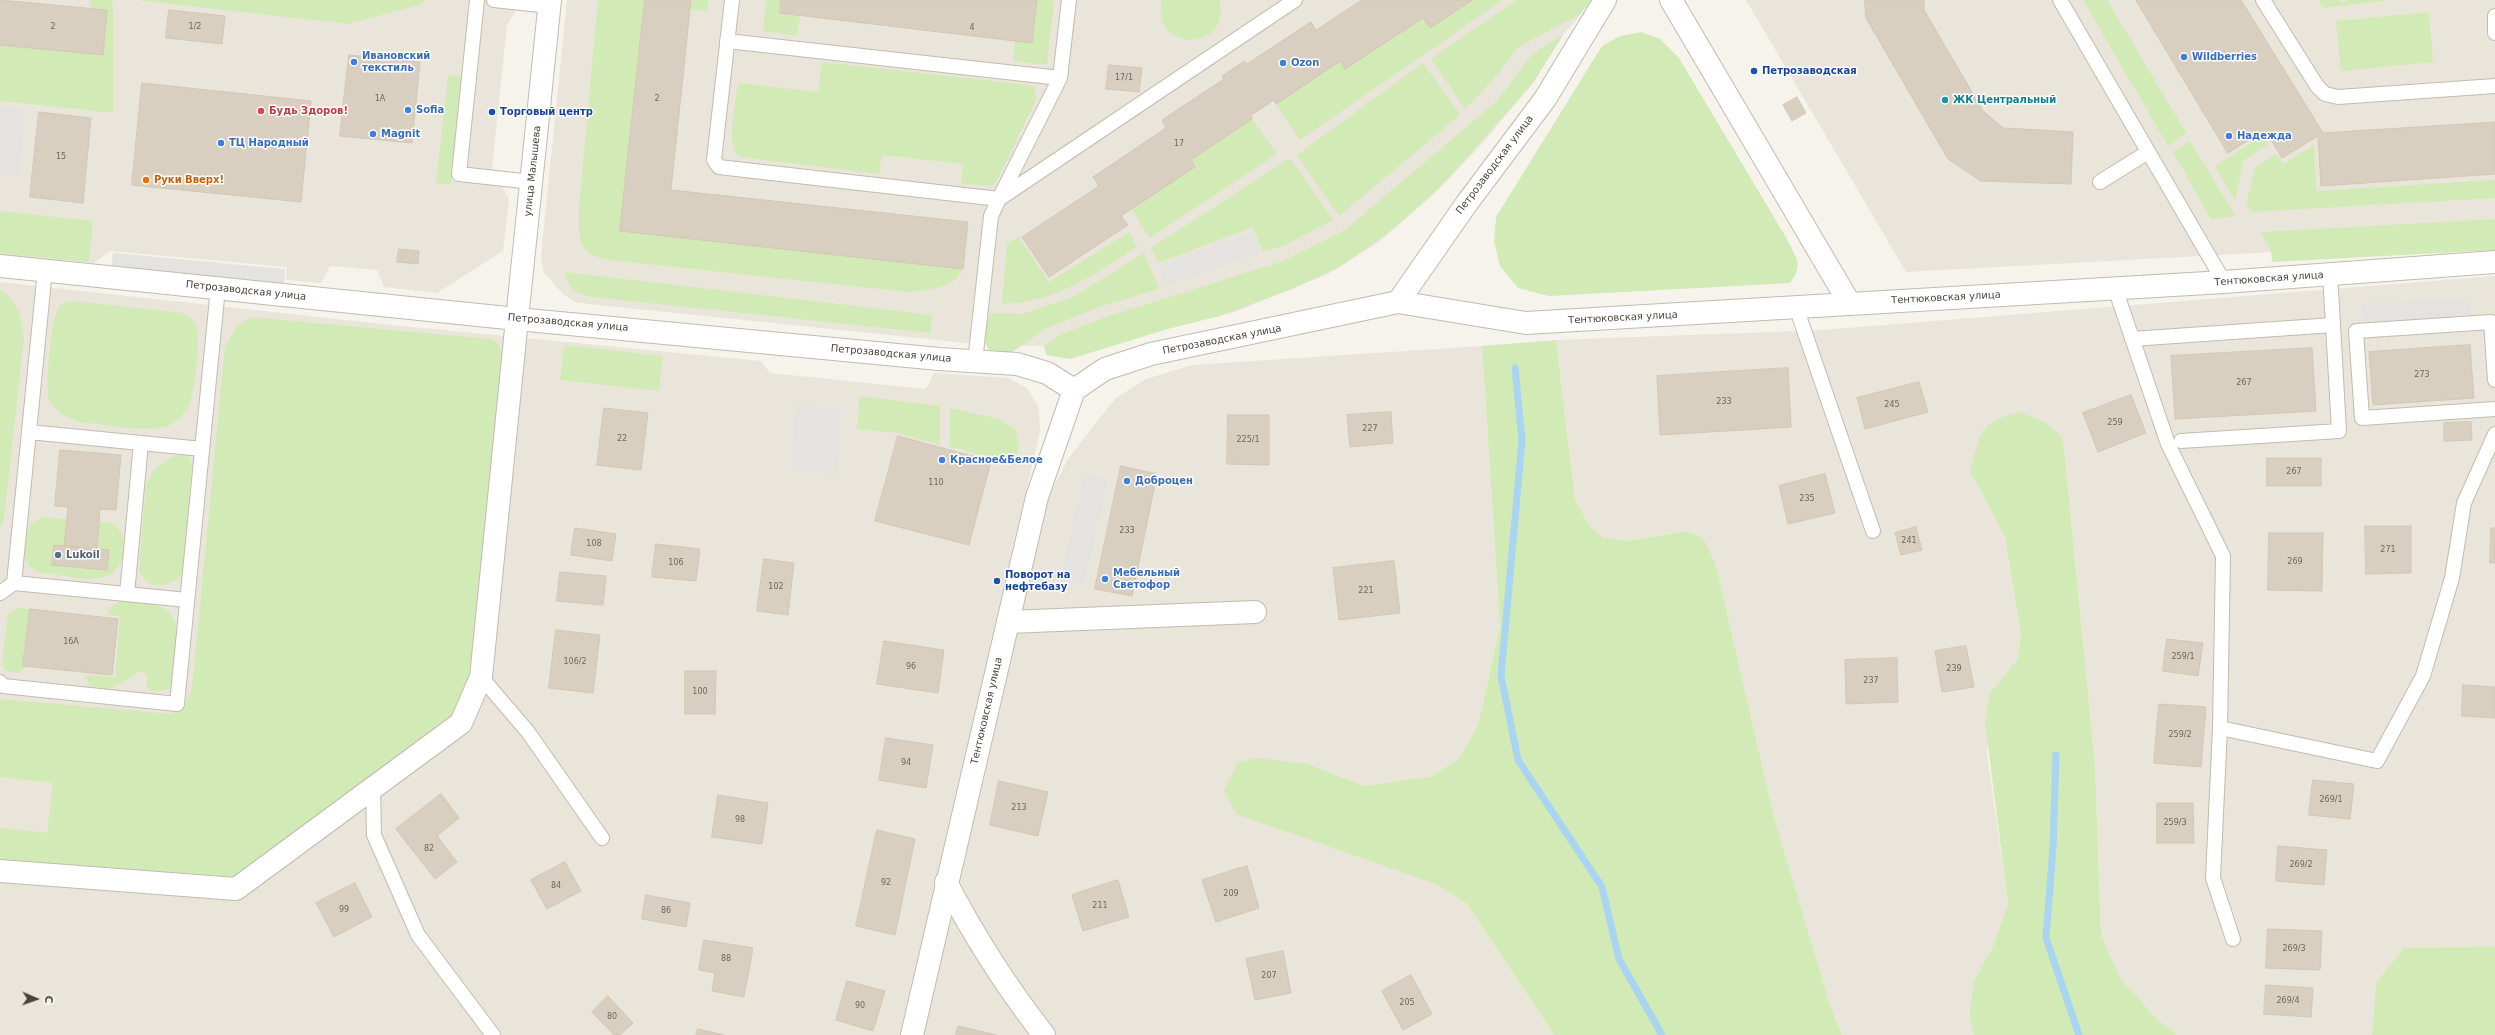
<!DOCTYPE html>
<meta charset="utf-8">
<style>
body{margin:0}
#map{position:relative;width:2495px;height:1035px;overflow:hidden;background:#f6f3ec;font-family:"DejaVu Sans",sans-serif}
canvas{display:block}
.north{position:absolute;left:16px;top:979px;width:40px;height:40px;-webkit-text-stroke:3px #fff;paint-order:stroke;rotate:92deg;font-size:11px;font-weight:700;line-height:16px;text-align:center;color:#4b4439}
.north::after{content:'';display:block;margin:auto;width:14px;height:18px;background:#4b4439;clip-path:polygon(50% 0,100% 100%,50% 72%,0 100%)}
</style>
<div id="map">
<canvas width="2495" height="1035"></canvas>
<div class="north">С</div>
</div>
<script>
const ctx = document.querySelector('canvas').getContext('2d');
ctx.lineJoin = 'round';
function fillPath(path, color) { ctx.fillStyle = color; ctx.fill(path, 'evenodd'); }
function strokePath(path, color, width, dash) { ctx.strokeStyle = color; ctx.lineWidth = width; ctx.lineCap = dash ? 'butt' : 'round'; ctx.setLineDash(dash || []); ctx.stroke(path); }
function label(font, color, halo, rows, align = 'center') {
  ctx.font = font + ' "DejaVu Sans",sans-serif'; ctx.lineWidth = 3; ctx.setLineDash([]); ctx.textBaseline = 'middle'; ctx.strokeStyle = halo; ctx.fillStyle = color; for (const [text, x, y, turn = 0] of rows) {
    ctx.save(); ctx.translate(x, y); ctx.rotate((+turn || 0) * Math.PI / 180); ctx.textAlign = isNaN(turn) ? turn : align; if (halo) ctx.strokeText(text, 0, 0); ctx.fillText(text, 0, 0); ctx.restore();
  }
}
fillPath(new Path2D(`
 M 0,0 L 521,0 L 507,26 L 492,168 L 509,199 L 503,251 L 437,293 L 384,287 L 377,270 L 330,266 L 321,283 L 286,280 L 287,267 L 110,251 L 94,263 L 0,255 Z
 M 567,0 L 1589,0 L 1579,17 L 1563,35 L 1533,83 L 1481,145 L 1434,194 L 1379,242 L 1328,274 L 1232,313 L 1107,343 L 1078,348 L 967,343 L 588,304 L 575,302 L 563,294 L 544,273 L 541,256 Z
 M 1746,0 L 2495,0 L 2495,240 L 1906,272 Z
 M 2495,276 L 2495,946 L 2404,948 L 2376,982 L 2372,1035 L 2178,1035 L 2156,1018 L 2120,978 L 2101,934 L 2095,765 L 2063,438 L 1970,471 L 2005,537 L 2021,634 L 2017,660 L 1990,693 L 1987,753 L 2008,904 L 1993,946 L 1974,981 L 1969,1015 L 1974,1035 L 1842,1035 L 1830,1005 L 1774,817 L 1716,565 L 1686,531 L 1627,541 L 1602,537 L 1589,525 L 1575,499 L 1556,340 L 1822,330 Z
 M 0,282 L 382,324 L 761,361 L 770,373 L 926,389 L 934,373 L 1008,378 L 1027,388 L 1039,408 L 1040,431 L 900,1035 L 0,1035 Z
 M 1482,346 L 1500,627 L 1478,725 L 1459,758 L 1432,776 L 1364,786 L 1308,764 L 1436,884 L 1466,903 L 1554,1035 L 922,1035 L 1046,502 L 1068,459 L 1094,425 L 1116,398 L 1146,379 L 1192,365 Z`), '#eae5da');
fillPath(new Path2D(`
 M 91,0 L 111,0 L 113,4 L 113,113 L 0,101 L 0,45 L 103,55 L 107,10 L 90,8 Z
 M 137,0 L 423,0 L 422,4 L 348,24 Z
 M 598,0 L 645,0 L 620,231 L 963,269 C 953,289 929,290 908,292 L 608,260 C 574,252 580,239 579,208 Z
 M 691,0 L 708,0 L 707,11 L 691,9 Z
 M 766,0 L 781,0 L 780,13 L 800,15 L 797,36 L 763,31 Z
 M 1037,0 L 1054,0 L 1047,65 L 1013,61 L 1015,41 L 1032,42 Z
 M 1162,0 L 1219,0 C 1234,52 1148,54 1162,0 Z
 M 1472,0 L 1503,0 L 1300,140 L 1276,104 L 1340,61 L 1345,69 L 1423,18 L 1430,28 Z
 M 1516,0 L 1592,0 L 1580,14 L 1518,47 L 1493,80 L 1465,109 L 1431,59 Z
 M 2083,0 L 2107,0 L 2186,133 L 2168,146 Z
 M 2318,0 L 2340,0 L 2342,3 L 2348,0 L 2390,0 L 2323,8 Z
 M 2429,12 L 2433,62 L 2341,71 L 2336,21 Z
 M 1642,32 L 1660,39 L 1679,58 L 1787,239 C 1796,258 1804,264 1790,283 L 1549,296 L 1518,288 L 1500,266 L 1494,241 L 1496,217 L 1602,46 L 1620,36 Z
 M 1563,35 L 1533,83 L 1443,184 L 1393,229 L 1340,267 L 1287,291 L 1219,316 L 1168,329 L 1070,359 L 1046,355 L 1044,346 L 1064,333 L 1106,317 L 1281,262 L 1345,230 L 1497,101 L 1533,53 Z
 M 822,62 L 1029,85 L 1034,87 L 1037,98 L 996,182 L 992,186 L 961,184 L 963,164 L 882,155 L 879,174 L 739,157 C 725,145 736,101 738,83 L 818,92 Z
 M 1423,63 L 1460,115 L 1339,216 L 1297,155 Z
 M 448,75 L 463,77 L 451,185 L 436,183 Z
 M 1252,119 L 1277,154 L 1150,238 L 1131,209 L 1195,167 L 1191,160 Z
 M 2263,135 L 2268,144 L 2243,161 L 2235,201 L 2215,166 Z
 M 2190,141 L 2235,216 L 2211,219 L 2173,152 Z
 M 2314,145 L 2316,191 L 2495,180 L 2495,198 L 2251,212 L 2246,204 L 2255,168 L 2276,154 L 2284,164 Z
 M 1290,158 L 1333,220 L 1283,246 L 1263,252 L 1253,227 L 1158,263 L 1151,248 Z
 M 0,211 L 93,221 L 89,262 L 0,253 Z
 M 2495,219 L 2495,250 L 2272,262 L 2271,252 L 2261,232 Z
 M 1129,232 L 1137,247 C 1090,276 1060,301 1002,304 L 1007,243 L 1019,237 L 1049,282 Z
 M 1144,253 L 1159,289 L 1102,306 L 1047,328 L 1008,355 L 988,349 C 983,336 983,324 992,313 L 1022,314 L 1073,297 Z
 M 565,272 L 932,315 L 931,333 L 592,297 C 576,293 567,290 565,272 Z
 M 0,290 C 17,300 22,318 24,337 L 4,520 L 0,529 Z
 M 73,301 L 183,313 C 188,316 193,319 196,325 C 201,340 195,393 188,407 C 184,414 176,423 168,426 C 147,434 104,424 80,422 C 68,418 56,413 50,401 C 44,389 51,321 58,309 C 61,303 66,302 73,301 Z
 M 251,317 L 490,339 C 498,342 500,347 502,354 L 471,668 L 454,713 L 234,877 L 0,859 L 0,828 L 47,833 L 53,783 L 0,777 L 0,699 L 171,714 C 183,707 188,701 192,688 L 225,347 L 237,326 Z
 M 1556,340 L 1575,499 L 1589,525 L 1602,537 L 1627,541 L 1686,531 L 1703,538 L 1716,565 L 1774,817 L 1830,1005 L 1842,1035 L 1554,1035 L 1466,903 L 1436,884 L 1236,814 L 1224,790 L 1238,762 L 1258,758 L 1308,764 L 1364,786 L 1432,776 L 1459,758 L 1478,725 L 1500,627 L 1482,346 Z
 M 564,345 L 663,356 L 659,391 L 560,380 Z
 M 860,396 L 940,406 L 940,445 L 898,433 L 857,429 Z
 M 950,408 L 999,419 L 1015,429 L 1019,445 L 1015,465 L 950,446 Z
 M 2019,412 L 2045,422 L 2063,438 L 2095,765 L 2101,934 L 2120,978 L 2156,1018 L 2178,1035 L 1974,1035 L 1969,1015 L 1974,981 L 1993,946 L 2008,904 L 1985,722 L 1990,693 L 2017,660 L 2021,634 L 2005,537 L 1970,471 C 1982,433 1977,423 2019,412 Z
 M 186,455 L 190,458 L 192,468 L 183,573 C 171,588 145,592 139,569 L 146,485 L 153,471 L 164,462 L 175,456 Z
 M 43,517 L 112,523 L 123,534 C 130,596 78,577 38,572 C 15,561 19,524 43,517 Z
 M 127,600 C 165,605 181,607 176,650 C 174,664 174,677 169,690 L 150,691 L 147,686 L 147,675 L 141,671 L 108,690 L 90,686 L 85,675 L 115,677 L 120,616 L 107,615 C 110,606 117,602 127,600 Z
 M 18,608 L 30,609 L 23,665 L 28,666 L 17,673 L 5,670 L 2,664 L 8,614 Z
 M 2495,946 L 2495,1035 L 2372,1035 L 2376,982 L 2404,948 Z`), '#d2eab5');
fillPath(new Path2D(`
 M 0,107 L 26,110 L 19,177 L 0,175 Z
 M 1251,232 L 1259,253 L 1165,286 L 1157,266 Z
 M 113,253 L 285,269 L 284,287 L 111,271 Z
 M 2470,298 L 2471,317 L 2363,325 L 2362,303 Z
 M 795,405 L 843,409 L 838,474 L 790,470 Z
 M 1084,473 L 1108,479 L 1084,586 L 1060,581 Z`), '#e5e3e0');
strokePath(new Path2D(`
 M 1515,368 L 1522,440 L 1501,676 L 1518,760 L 1602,887 L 1619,959 L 1662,1035
 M 2056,755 L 2053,847 L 2046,938 L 2079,1035`), '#a9d4f2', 7);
const building = new Path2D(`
 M 0,0 L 107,10 L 103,55 L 0,45 Z
 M 645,0 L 691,0 L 671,190 L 968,222 L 963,269 L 620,231 Z
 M 781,0 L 1037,0 L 1032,43 L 780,13 Z
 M 1362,0 L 1472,0 L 1430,28 L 1423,18 L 1345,69 L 1340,61 L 1276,104 L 1274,100 L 1251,115 L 1252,119 L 1191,160 L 1195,167 L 1121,216 L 1128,225 L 1049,277 L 1022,237 L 1099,186 L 1093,177 L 1166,128 L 1162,120 L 1224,79 L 1222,76 L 1245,61 L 1247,64 L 1311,22 L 1316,30 Z
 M 1865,0 L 1924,0 L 1924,10 L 1983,111 L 2003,128 L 2073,132 L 2071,184 L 1981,181 L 1948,159 L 1866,18 Z
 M 2136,0 L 2241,0 L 2323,133 L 2495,122 L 2495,174 L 2321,186 L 2318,136 L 2282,158 L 2265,130 L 2228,153 Z
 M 169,10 L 225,16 L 222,44 L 166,38 Z
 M 349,55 L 420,62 L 412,143 L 340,136 Z
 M 1109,65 L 1142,68 L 1139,92 L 1106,89 Z
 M 142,83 L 311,101 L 301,202 L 132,185 Z
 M 1797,97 L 1806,113 L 1792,121 L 1783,105 Z
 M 39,112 L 91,118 L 83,203 L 30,197 Z
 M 399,249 L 419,251 L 418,264 L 397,262 Z
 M 2470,345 L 2474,398 L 2373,405 L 2369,352 Z
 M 2312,348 L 2316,411 L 2175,419 L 2171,356 Z
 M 1788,368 L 1791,427 L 1660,435 L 1657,376 Z
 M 1919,382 L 1928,412 L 1865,429 L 1857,398 Z
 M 2131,395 L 2146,433 L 2098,452 L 2083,413 Z
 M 604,408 L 648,413 L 641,470 L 597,465 Z
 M 1391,412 L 1393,443 L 1350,447 L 1347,415 Z
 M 1228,415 L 1269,415 L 1269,465 L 1227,464 Z
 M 2471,422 L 2472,440 L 2444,441 L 2444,423 Z
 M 898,436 L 991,461 L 969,545 L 875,521 Z
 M 60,450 L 121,455 L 116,510 L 100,509 L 97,549 L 64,546 L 68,507 L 55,506 Z
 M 2267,458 L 2321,458 L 2321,486 L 2267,486 Z
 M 1121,466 L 1157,474 L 1132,596 L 1095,589 Z
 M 1825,474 L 1835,513 L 1788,524 L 1779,486 Z
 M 2365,526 L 2411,526 L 2411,573 L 2366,574 Z
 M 1916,527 L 1922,550 L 1901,555 L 1895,533 Z
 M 575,528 L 616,534 L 612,561 L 571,555 Z
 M 2491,528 L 2495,528 L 2495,563 L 2490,563 Z
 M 2269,533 L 2323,533 L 2322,591 L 2268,590 Z
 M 656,544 L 700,549 L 696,581 L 652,577 Z
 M 54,545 L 109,550 L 107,570 L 52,565 Z
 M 764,559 L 794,563 L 788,615 L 757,611 Z
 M 1394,561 L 1400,613 L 1339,620 L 1333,568 Z
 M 560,572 L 606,576 L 603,605 L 557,601 Z
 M 30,609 L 118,619 L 112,675 L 23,666 Z
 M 556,630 L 600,635 L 593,693 L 549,688 Z
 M 2167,639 L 2203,643 L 2198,676 L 2163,671 Z
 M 884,641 L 944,650 L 938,693 L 877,684 Z
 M 1966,646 L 1974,687 L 1942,692 L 1935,651 Z
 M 1897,658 L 1898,702 L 1846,704 L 1845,660 Z
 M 685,671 L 716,671 L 715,714 L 685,714 Z
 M 2463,685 L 2495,687 L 2495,718 L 2462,716 Z
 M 2159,704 L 2206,707 L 2201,767 L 2154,763 Z
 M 886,738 L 933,745 L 926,788 L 879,780 Z
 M 2313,780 L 2354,784 L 2350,819 L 2309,815 Z
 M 999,781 L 1048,792 L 1038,836 L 990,825 Z
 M 441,794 L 459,818 L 437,836 L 457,862 L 435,879 L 396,829 Z
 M 718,795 L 768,803 L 762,844 L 712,837 Z
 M 2157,803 L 2193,803 L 2194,843 L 2157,843 Z
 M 877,830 L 915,839 L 895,935 L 856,926 Z
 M 2278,846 L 2327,850 L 2324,885 L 2276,881 Z
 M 565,862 L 581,891 L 547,909 L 531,880 Z
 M 1247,866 L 1259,908 L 1216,922 L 1202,880 Z
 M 1118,880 L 1129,917 L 1083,931 L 1072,895 Z
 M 355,883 L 372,917 L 334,937 L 316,903 Z
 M 646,895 L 690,903 L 686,927 L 642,919 Z
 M 2268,929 L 2322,931 L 2320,970 L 2266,968 Z
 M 704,940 L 753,948 L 744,997 L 712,991 L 715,973 L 699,970 Z
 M 1283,951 L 1291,993 L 1255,1000 L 1246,959 Z
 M 1411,975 L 1432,1014 L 1403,1030 L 1382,991 Z
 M 847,981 L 885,991 L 873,1031 L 836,1020 Z
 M 2266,985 L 2313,988 L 2311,1017 L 2264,1014 Z
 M 608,996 L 633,1023 L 620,1035 L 614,1035 L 592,1012 Z
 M 958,1026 L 997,1035 L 956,1035 Z
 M 698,1029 L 724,1035 L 696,1035 Z`);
fillPath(building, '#d8cfc1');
strokePath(building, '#d3c7b4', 1);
const service = new Path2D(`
 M 477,0 L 459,174 L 532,182
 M 494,0 L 549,6
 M 732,0 L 714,160 L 719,167 L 999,199 L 1060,78 L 1069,0
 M 2060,0 L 2224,282
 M 2263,0 L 2317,86 L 2325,94 L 2338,97 L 2495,86
 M 2495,16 L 2495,33
 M 727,41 L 1060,78
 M 2100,182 L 2148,152
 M 2330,274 L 2333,325
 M 2115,288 L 2168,444 L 2223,556 L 2220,728 L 2213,878 L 2233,939
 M 1796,307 L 1873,531
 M 2132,339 L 2333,325 L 2339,431 L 2181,441
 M 975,362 L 991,216 L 999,199 L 1295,0
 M 2495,380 L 2491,322 L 2356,331 L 2362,418 L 2495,409
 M 29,432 L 202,449
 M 14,583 L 45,270
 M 0,593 L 14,583 L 187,600
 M 127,594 L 141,443
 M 481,677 L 528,732 L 602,838
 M 0,682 L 3,686 L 177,704 L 218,288
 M 2220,728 L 2377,761 L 2423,676 L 2452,578 L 2464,503 L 2495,434
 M 373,789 L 374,835 L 418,935 L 493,1035`);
const minor = new Path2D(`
 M 1008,622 L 1255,612
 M 0,871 L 236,889 L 461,723 L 481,677 L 517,319
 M 946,882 C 975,938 1005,985 1044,1035`);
const tertiary = new Path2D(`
 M 1671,0 L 1850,304
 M 0,266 L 517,319 L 939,359 L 1017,364 L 1047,373 L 1074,390
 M 1398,302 L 1467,203 L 1545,99 L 1605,0
 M 517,319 L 550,0
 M 1074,390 L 1105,369 L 1151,354 L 1398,302 L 1526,323 L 2224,282 L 2495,262
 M 912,1035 L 1037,497 L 1074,390`);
strokePath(service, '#c2bbae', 16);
strokePath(minor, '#c2bbae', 24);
strokePath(tertiary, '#c2bbae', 24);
strokePath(service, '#fff', 14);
strokePath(minor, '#fff', 22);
strokePath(tertiary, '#fff', 22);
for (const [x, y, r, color] of [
 [2184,57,4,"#3f7fe0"],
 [354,62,4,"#3f7fe0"],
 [1283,63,4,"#3f7fe0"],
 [1754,71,4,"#1a4fb4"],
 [1945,100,4,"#0f9aa8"],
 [408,110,4,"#3f7fe0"],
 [261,111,4,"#e0444e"],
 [492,112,4,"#1a4fb4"],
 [373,134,4,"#3f7fe0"],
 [2229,136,4,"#3f7fe0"],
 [221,143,4,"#3f7fe0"],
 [146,180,4,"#e8710a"],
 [942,460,4,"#3f7fe0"],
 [1127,481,4,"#3f7fe0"],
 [58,555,4,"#5c6f8a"],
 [1105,579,4,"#3f7fe0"],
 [997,581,4,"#1a4fb4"]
]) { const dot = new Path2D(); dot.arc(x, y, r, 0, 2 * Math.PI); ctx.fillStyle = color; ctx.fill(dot); strokePath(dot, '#fff', 1.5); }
label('8px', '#6e675b', null, [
 ["2",53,27],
 ["1/2",195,27],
 ["4",972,28],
 ["17/1",1124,78],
 ["1А",380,99],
 ["2",657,99],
 ["17",1179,144],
 ["15",61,157],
 ["273",2422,375],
 ["267",2244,383],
 ["233",1724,402],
 ["245",1892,405],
 ["259",2115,423],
 ["227",1370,429],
 ["22",622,439],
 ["225/1",1248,440],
 ["267",2294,472],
 ["110",936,483],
 ["235",1807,499],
 ["233",1127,531],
 ["241",1909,541],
 ["108",594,544],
 ["271",2388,550],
 ["269",2295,562],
 ["106",676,563],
 ["102",776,587],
 ["221",1366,591],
 ["16А",71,642],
 ["259/1",2183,657],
 ["106/2",575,662],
 ["96",911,667],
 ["239",1954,669],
 ["237",1871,681],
 ["100",700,692],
 ["259/2",2180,735],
 ["94",906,763],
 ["269/1",2331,800],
 ["213",1019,808],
 ["98",740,820],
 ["259/3",2175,823],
 ["82",429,849],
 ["269/2",2301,865],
 ["92",886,883],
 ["84",556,886],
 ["209",1231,894],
 ["211",1100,906],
 ["99",344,910],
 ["86",666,911],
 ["269/3",2294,949],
 ["88",726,959],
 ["207",1269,976],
 ["269/4",2288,1001],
 ["205",1407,1003],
 ["90",860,1006],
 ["80",612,1017]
]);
label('bold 10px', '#366cbe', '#fff', [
 ["Ивановский",362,56],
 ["текстиль",362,68],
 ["Wildberries",2192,57],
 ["Ozon",1291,63],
 ["Sofia",416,110],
 ["Magnit",381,134],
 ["Надежда",2237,136],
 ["ТЦ Народный",229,143],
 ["Красное&Белое",950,460],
 ["Доброцен",1135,481],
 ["Мебельный",1113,573],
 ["Светофор",1113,585]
], 'left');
label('bold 10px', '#164399', '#fff', [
 ["Петрозаводская",1762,71],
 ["Торговый центр",500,112],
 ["Поворот на",1005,575],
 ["нефтебазу",1005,587]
], 'left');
label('bold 10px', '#0d838f', '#fff', [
 ["ЖК Центральный",1953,100]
], 'left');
label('bold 10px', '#be3a42', '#fff', [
 ["Будь Здоров!",269,111]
], 'left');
label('10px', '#4b4439', '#fff', [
 ["Петрозаводская улица",1495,165,-53],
 ["улица Малышева",533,171,-84],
 ["Тентюковская улица",2269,279,-4],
 ["Петрозаводская улица",246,291,6],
 ["Тентюковская улица",1946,298,-3],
 ["Тентюковская улица",1623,318,-3],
 ["Петрозаводская улица",568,323,5],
 ["Петрозаводская улица",1222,340,-11],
 ["Петрозаводская улица",891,354,5],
 ["Тентюковская улица",987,711,-77]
]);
label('bold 10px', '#c56008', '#fff', [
 ["Руки Вверх!",154,180]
], 'left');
label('bold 10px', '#4e5e75', '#fff', [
 ["Lukoil",66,555]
], 'left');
</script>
